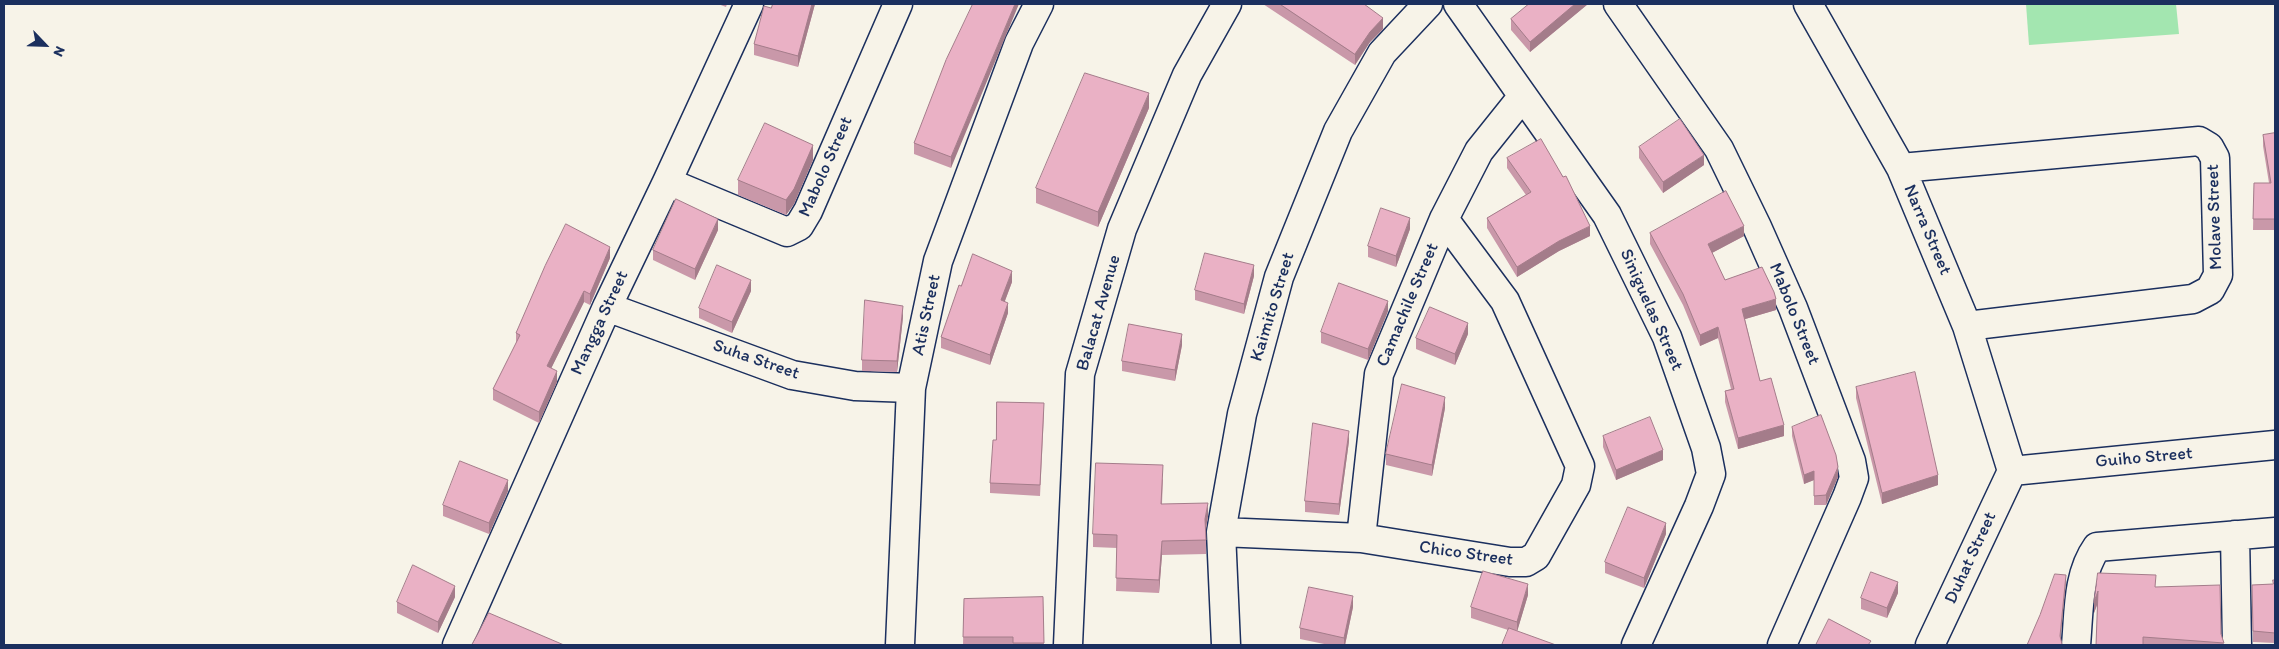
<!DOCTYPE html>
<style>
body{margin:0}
#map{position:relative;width:2279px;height:649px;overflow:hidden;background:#f7f3e8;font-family:Itim,sans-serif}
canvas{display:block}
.frame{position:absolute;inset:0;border:5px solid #1b2f5e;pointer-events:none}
.north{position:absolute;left:20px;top:20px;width:50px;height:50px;-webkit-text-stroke:4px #f7f3e8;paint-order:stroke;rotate:114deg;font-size:14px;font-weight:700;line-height:20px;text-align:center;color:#1b2f5e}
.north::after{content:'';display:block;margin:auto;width:18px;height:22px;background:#1b2f5e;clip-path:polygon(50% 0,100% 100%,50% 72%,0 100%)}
</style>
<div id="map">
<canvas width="2279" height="649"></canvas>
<div class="frame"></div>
<div class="north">N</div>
</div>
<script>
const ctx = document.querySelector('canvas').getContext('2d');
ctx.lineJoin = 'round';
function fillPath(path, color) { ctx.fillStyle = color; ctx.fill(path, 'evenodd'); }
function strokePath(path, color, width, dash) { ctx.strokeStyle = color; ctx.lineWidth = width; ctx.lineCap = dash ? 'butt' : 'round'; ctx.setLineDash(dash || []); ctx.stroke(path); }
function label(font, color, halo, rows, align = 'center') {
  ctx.font = font + ' Itim,sans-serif'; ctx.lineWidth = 5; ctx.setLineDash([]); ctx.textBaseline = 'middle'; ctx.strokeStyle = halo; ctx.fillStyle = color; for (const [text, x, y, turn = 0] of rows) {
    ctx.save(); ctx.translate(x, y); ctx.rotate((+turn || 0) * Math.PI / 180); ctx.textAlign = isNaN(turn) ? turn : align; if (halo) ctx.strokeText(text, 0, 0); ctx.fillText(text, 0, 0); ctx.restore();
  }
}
fillPath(new Path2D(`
 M 2026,4 L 2176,4 L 2179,34 L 2029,45 Z`), '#a3e6b0');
const minor = new Path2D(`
 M 1458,4 L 1607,215 L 1667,337 L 1706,448 L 1711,474 L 1699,506 L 1636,645
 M 1618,4 L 1719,149 L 1757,227 L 1793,308 L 1851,461 L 1854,478 L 1847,497 L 1782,645
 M 1808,4 L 1901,168 L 1967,326 L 2012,471
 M 1901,168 L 2199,141 L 2209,147 L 2215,158 L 2218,275 L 2210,290 L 2193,299 L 1967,326
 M 667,182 L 787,232 L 799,226 L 808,211 L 898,4
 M 607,307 L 792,375 L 855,386 L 911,388
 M 2012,471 L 2275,445
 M 1221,532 L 1361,538 L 1510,562 L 1526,562 L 1536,556 L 1576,485 L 1580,466 L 1505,301 L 1444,219
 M 2235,535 L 2237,645
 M 1361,538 L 1379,374 L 1444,219 L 1479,151 L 1523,96
 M 457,645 L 607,307 L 667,182 L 749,4
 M 900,645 L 911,388 L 938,261 L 1019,43 L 1039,4
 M 1068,645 L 1080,374 L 1122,229 L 1187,75 L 1227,4
 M 1226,645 L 1221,532 L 1242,414 L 1279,277 L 1338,131 L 1382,53 L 1428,4
 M 1930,645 L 2012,471
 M 2076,645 C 2079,613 2077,575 2097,547 L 2275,532`);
strokePath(minor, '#1b2f5e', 31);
strokePath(minor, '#f7f3e8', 28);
fillPath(new Path2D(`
 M 718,4 L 727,4 L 726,7 Z
 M 773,4 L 815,4 L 798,67 L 754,55 L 754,44 Z
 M 973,4 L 951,168 L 914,154 L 914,143 Z
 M 1263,4 L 1364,4 L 1383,29 L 1370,42 L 1355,65 Z
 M 1529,4 L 1588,4 L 1530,52 L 1511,30 L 1511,19 Z
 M 1149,108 L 1098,227 L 1036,203 L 1036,188 Z
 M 2275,133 L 2275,230 L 2253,230 L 2254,183 L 2269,183 L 2263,146 L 2263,135 Z
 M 1639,147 L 1704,165 L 1663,193 L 1639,158 Z
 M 1507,158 L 1590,236 L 1559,251 L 1517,277 L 1487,228 L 1487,218 L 1526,195 L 1507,168 Z
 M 813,160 L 794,204 L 786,215 L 738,195 L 738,180 Z
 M 1410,229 L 1396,267 L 1368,257 L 1368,246 Z
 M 718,230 L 695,280 L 653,260 L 653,250 Z
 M 1650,233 L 1744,236 L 1712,253 L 1725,280 L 1776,310 L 1745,319 L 1760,381 L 1784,436 L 1738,449 L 1725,402 L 1725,391 L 1731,389 L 1718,338 L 1700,346 L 1683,305 L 1650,244 Z
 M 610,258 L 590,305 L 584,302 L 551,368 L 557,382 L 539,423 L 493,400 L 493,389 L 516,344 L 516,333 Z
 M 1254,276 L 1244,314 L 1195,300 L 1195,290 Z
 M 1012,282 L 1005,301 L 1008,313 L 990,365 L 941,348 L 941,337 L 961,286 Z
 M 751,291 L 732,333 L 699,318 L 699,308 Z
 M 1388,311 L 1368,360 L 1321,343 L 1321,332 Z
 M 903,317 L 897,372 L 862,371 L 862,360 Z
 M 1468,334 L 1455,365 L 1416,349 L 1416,338 Z
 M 1182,345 L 1175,381 L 1122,371 L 1122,361 Z
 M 1856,387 L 1938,485 L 1882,504 L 1856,398 Z
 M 1445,408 L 1432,476 L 1386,465 L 1386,454 Z
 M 1044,414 L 1040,496 L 990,493 L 990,483 L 996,440 Z
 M 1792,427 L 1838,477 L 1826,505 L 1814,505 L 1814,480 L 1804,484 L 1792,436 Z
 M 1603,436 L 1663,460 L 1616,480 L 1603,447 Z
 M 1349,441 L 1339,515 L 1305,512 L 1305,501 Z
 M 1163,479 L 1162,504 L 1208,516 L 1206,530 L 1206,554 L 1162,555 L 1159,593 L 1116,591 L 1117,548 L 1093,547 L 1093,534 Z
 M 508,491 L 489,534 L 443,516 L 443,505 Z
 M 1666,534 L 1644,588 L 1605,573 L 1605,562 Z
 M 2275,580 L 2275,643 L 2253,642 L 2252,585 L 2273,584 Z
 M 2155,587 L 2221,634 L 2224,645 L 2096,645 L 2098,603 L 2094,613 L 2094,602 Z
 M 1898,593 L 1887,618 L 1861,609 L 1861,598 Z
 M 1528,595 L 1517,631 L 1508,630 L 1471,618 L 1471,607 Z
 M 455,597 L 438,633 L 397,613 L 397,602 Z
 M 1043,597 L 1044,645 L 963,645 L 964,599 Z
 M 1353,607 L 1345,645 L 1329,645 L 1300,639 L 1300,628 Z`), '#c998a9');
fillPath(new Path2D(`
 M 812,4 L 815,4 L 798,67 L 798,56 Z
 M 1015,4 L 1019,4 L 951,168 L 951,157 Z
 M 1575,4 L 1588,4 L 1530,52 L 1530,42 Z
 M 1383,18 L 1383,29 L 1370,42 L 1355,65 L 1355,54 L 1370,32 Z
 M 1149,93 L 1149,108 L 1098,227 L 1098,212 Z
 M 813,145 L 813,160 L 794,204 L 786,215 L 786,200 Z
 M 1704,155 L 1704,165 L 1663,193 L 1663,182 Z
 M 1410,218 L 1410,229 L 1396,267 L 1396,256 Z
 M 718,219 L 718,230 L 695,280 L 695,269 Z
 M 1590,226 L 1590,236 L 1559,251 L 1517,277 L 1517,267 L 1559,241 Z
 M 1744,226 L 1744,236 L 1708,255 L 1708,244 Z
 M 610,247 L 610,258 L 590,305 L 590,294 Z
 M 1254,265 L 1254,276 L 1244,314 L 1244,304 Z
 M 1012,271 L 1012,282 L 1001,311 L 1001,300 Z
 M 751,280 L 751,291 L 732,333 L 732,322 Z
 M 584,291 L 584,302 L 547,377 L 547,366 Z
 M 1776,299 L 1776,310 L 1742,320 L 1742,309 Z
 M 1388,301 L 1388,311 L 1368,360 L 1368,349 Z
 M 1008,303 L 1008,313 L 990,365 L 990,355 Z
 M 903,306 L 903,317 L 897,372 L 897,361 Z
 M 1468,323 L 1468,334 L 1455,365 L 1455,354 Z
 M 1718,327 L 1718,338 L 1700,346 L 1700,335 Z
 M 1182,334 L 1182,345 L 1175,381 L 1175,370 Z
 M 557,371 L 557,382 L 539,423 L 539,412 Z
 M 1445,397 L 1445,408 L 1432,476 L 1432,465 Z
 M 1784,425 L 1784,436 L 1738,449 L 1738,438 Z
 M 1349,431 L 1349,441 L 1339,515 L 1339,504 Z
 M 1663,450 L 1663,460 L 1616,480 L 1616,470 Z
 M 1838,467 L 1838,477 L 1826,505 L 1826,495 Z
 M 1814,471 L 1814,480 L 1804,484 L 1804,475 Z
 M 1938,475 L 1938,485 L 1882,504 L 1882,493 Z
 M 508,480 L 508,491 L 489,534 L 489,523 Z
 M 1208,503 L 1208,516 L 1205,532 L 1205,519 Z
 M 1666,523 L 1666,534 L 1644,588 L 1644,578 Z
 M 1162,541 L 1162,555 L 1159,593 L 1159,580 Z
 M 2066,575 L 2066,582 L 2060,644 L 2060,636 Z
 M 1898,582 L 1898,593 L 1887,618 L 1887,608 Z
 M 1528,584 L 1528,595 L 1517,632 L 1517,622 Z
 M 455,586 L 455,597 L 438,633 L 438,622 Z
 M 2098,591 L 2098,602 L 2094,613 L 2094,602 Z
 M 1353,596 L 1353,607 L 1345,645 L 1344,645 L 1344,638 Z`), '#a47c8a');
const building = new Path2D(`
 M 773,4 L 812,4 L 798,56 L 754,44 L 764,6 L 771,8 Z
 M 973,4 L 1015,4 L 951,157 L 914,143 L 946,60 Z
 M 1280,4 L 1364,4 L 1383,18 L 1370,32 L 1355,54 Z
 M 1529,4 L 1575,4 L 1530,42 L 1511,19 Z
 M 1085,73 L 1149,93 L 1098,212 L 1036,188 Z
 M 1680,119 L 1704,155 L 1663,182 L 1639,147 Z
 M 765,123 L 813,145 L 794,189 L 786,200 L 738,180 Z
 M 2275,133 L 2275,219 L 2253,219 L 2254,183 L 2271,183 L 2263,135 Z
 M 1541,139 L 1563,177 L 1566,176 L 1590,226 L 1559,241 L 1517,267 L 1487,218 L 1531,192 L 1507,158 Z
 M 1726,191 L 1744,226 L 1708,244 L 1725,280 L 1762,267 L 1774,292 L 1776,299 L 1742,309 L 1760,381 L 1771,378 L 1784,425 L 1738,438 L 1725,391 L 1734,389 L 1718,327 L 1700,335 L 1683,294 L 1650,233 Z
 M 676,199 L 718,219 L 695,269 L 653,250 Z
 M 1381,208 L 1410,218 L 1396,256 L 1368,246 Z
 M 566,224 L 610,247 L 590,294 L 584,291 L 547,366 L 557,371 L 539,412 L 493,389 L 520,335 L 516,333 L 545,266 Z
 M 1205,253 L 1254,265 L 1244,304 L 1195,290 Z
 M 973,254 L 1012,271 L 1001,300 L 1008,303 L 990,355 L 941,337 L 959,285 L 961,286 Z
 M 717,265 L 751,280 L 732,322 L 699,308 Z
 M 1339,283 L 1388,301 L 1368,349 L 1321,332 Z
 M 865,300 L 903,306 L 897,361 L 862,360 Z
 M 1430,307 L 1468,323 L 1455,354 L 1416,338 Z
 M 1129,324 L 1182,334 L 1175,370 L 1122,361 Z
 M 1915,372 L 1938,475 L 1882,493 L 1856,387 Z
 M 1402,384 L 1445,397 L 1432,465 L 1386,454 Z
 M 997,402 L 1044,403 L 1040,485 L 990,483 L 993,440 L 996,440 Z
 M 1821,415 L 1836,455 L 1838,467 L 1826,495 L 1814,496 L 1814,471 L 1804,475 L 1792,427 Z
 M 1650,417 L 1663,450 L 1616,470 L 1603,436 Z
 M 1313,423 L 1349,431 L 1339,504 L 1305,501 Z
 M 460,461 L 508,480 L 489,523 L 443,505 Z
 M 1096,463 L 1163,465 L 1161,504 L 1208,503 L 1205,519 L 1206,540 L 1162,541 L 1159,580 L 1116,578 L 1117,535 L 1093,534 Z
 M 1628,507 L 1666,523 L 1644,578 L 1605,562 Z
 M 413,565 L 455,586 L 438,622 L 397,602 Z
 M 1483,571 L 1528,584 L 1517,622 L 1471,607 Z
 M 1871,572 L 1898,582 L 1887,608 L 1861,598 Z
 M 2098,573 L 2156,575 L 2155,587 L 2220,585 L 2221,634 L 2224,643 L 2143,637 L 2143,645 L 2096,645 L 2098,591 L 2094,602 Z
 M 2055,574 L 2066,575 L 2060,636 L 2062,644 L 2063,645 L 2027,645 L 2040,615 Z
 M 2273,580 L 2275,580 L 2275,633 L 2253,631 L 2252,585 L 2273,584 Z
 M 1309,587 L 1353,596 L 1344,638 L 1300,628 Z
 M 1043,597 L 1044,643 L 1013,643 L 1013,637 L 963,637 L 964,599 Z
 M 489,613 L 564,645 L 472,645 Z
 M 1829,619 L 1871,641 L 1868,645 L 1816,645 Z
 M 1509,628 L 1556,645 L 1502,645 Z`);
fillPath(building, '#eab1c5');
strokePath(building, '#a47c8a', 1);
label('18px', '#1b2f5e', '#f7f3e8', [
 ["Mabolo Street",826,167,-66],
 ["Molave Street",2215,217,-92],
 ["Narra Street",1927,230,67],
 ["Camachile Street",1408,305,-67],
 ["Kaimito Street",1273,307,-73],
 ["Siniguelas Street",1651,310,66],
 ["Balacat Avenue",1099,313,-74],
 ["Mabolo Street",1794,314,68],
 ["Atis Street",927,315,-78],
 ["Mangga Street",600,323,-65],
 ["Suha Street",756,360,19],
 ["Guiho Street",2144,458,-5],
 ["Chico Street",1466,554,8],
 ["Duhat Street",1971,558,-65]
]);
</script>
